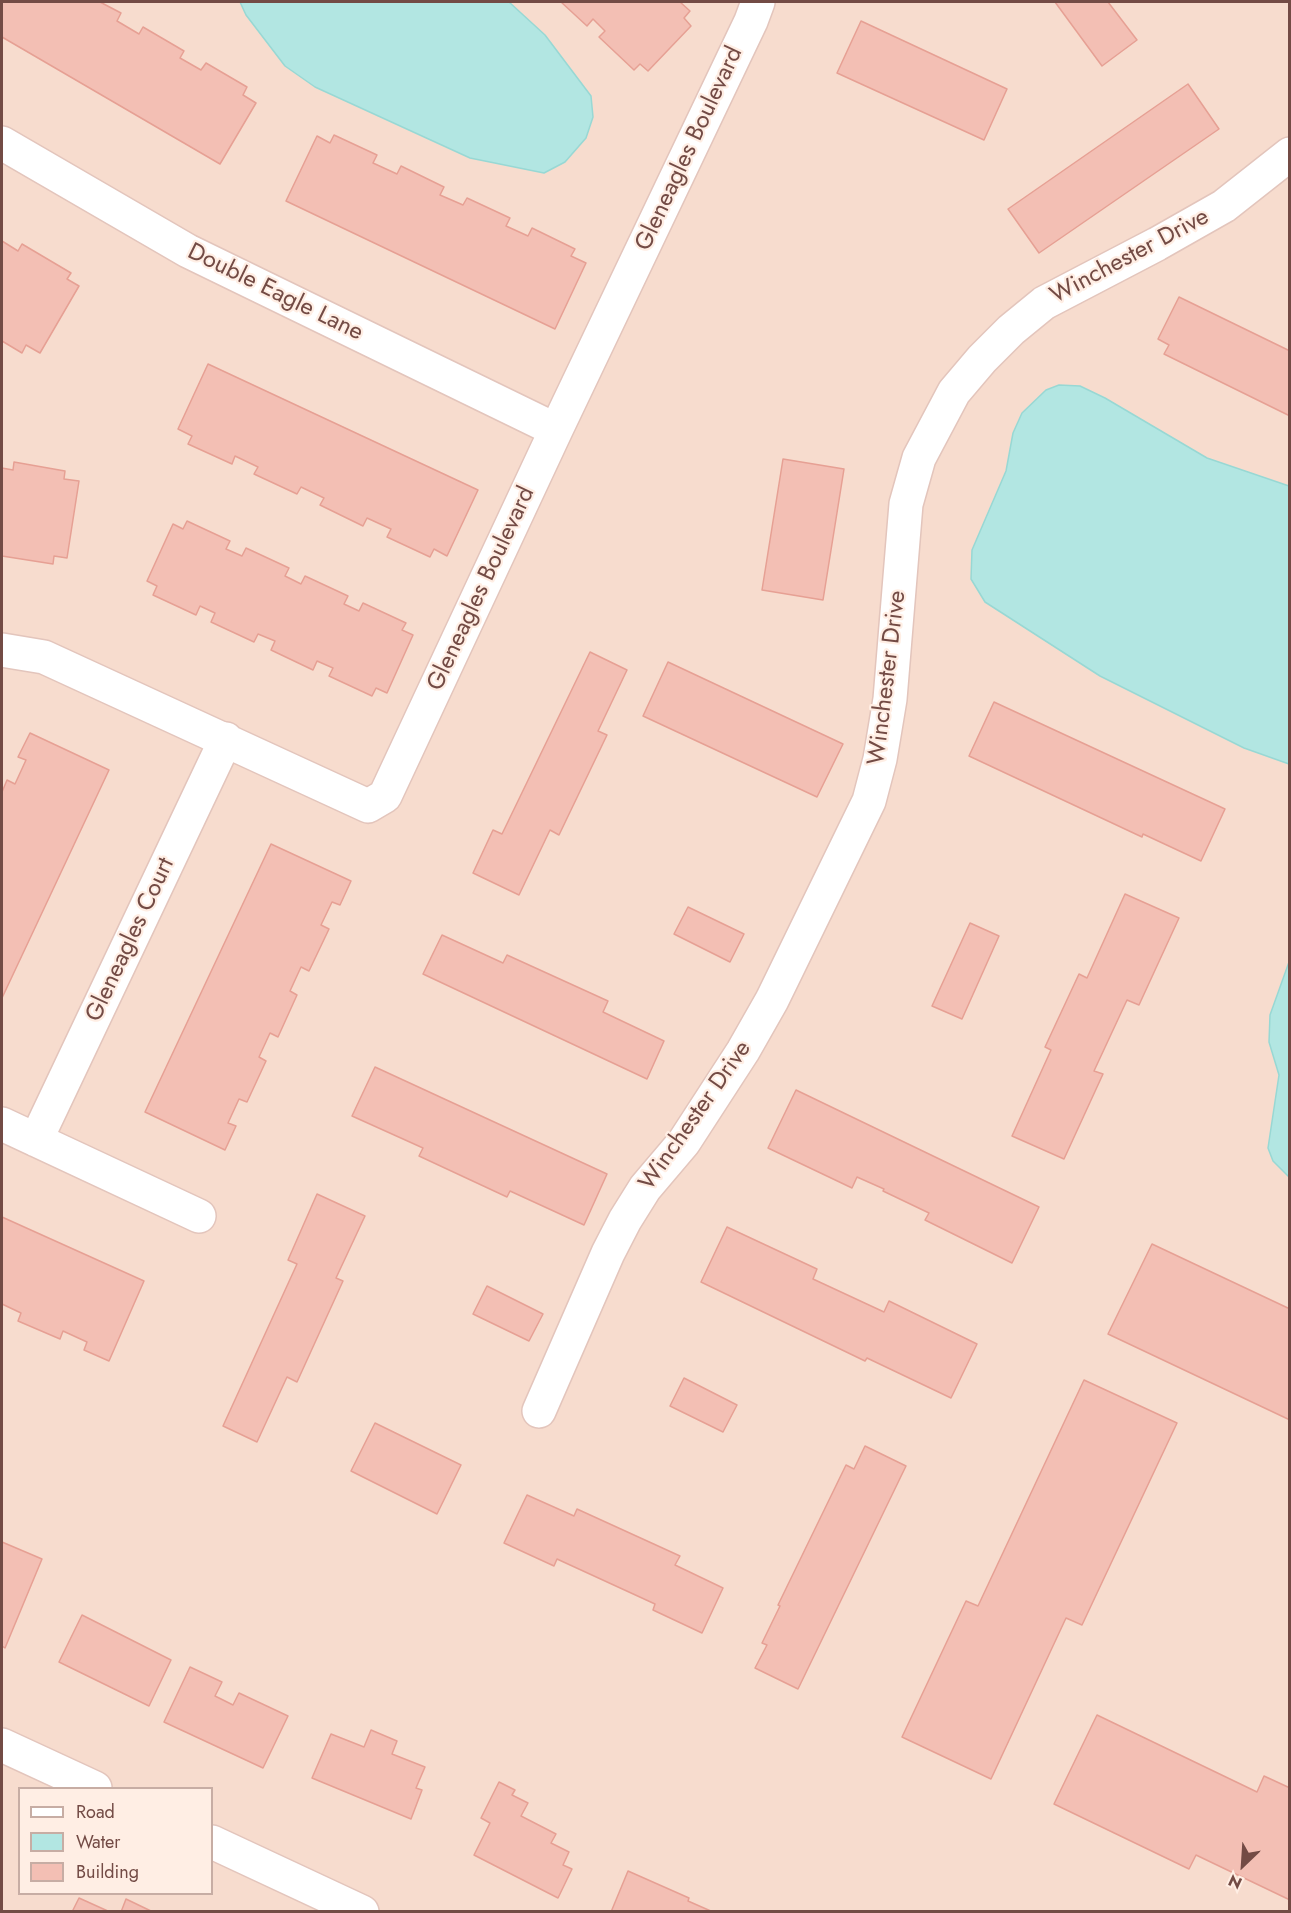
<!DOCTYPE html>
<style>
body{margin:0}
#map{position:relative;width:1291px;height:1913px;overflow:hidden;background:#fde9dd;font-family:Jost,sans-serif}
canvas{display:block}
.frame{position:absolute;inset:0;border:3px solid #734b45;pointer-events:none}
.legend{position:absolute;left:18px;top:1787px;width:195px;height:108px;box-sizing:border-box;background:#ffeee4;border:2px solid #c7ada4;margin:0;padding:8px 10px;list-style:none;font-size:18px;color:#734b45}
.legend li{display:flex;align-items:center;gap:12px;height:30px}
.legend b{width:30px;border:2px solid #c7ada4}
.north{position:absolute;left:1213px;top:1835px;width:60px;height:60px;-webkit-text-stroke:4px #ffeee4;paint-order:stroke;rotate:205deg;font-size:16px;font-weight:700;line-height:24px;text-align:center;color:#734b45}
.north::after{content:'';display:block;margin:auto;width:21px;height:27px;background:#734b45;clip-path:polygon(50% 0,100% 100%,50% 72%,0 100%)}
</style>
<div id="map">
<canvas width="1291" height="1913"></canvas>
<div class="frame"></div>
<ul class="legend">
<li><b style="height:8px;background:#fff"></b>Road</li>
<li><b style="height:16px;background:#b2e6e2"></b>Water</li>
<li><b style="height:16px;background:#f3bfb4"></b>Building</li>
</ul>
<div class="north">N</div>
</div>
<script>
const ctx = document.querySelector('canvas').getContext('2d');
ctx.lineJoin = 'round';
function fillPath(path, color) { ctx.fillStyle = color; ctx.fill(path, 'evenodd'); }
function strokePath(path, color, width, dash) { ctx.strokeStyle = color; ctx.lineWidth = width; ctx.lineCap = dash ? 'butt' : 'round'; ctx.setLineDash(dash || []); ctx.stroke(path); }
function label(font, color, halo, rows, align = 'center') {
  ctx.font = font + ' Jost,sans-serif'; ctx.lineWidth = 4.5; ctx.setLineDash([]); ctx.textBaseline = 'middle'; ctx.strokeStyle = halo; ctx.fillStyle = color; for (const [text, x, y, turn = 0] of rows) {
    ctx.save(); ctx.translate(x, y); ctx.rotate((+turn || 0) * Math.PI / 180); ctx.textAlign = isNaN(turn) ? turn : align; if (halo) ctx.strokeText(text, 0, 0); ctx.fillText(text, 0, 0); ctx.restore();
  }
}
fillPath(new Path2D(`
 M 2,2 L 1289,2 L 1289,1911 L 2,1912 ZM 20,1788 L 212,1788 L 212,1894 L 20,1894 Z`), '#f7dcce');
const water = new Path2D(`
 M 240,2 L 509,2 L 545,35 L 591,96 L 593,117 L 586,138 L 565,162 L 544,173 L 470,158 L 315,87 L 285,66 L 246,15 Z
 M 1059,385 L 1080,386 L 1105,398 L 1207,458 L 1289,486 L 1289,764 L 1244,748 L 1100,676 L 985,602 L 971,579 L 972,550 L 1006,471 L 1013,433 L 1022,413 L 1046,390 Z
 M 1289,962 L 1289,1177 L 1273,1161 L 1268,1148 L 1279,1075 L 1269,1042 L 1270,1015 Z`);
fillPath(water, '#b2e6e2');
strokePath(water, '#98d8d4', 1.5);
const building = new Path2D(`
 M 2,2 L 100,2 L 121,13 L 117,21 L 139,34 L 143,27 L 184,51 L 180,58 L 201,70 L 206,63 L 247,87 L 243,95 L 256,103 L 220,164 L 2,37 Z
 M 561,2 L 680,2 L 690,11 L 684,18 L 691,26 L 648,71 L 640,64 L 634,70 L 599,37 L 605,31 L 593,19 L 587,26 Z
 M 1055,2 L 1108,2 L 1137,40 L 1102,66 Z
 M 861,21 L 1007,89 L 984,140 L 837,73 Z
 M 1188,84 L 1219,129 L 1039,253 L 1008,209 Z
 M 334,135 L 377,155 L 373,163 L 397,174 L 401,166 L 444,187 L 440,195 L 463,205 L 467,198 L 510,218 L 506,226 L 528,236 L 532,228 L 575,249 L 571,256 L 586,263 L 555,329 L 286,201 L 317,136 L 330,143 Z
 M 2,241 L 18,251 L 22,244 L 71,273 L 67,279 L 79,286 L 40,353 L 26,345 L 22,353 L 2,341 Z
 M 1179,297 L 1290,351 L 1290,416 L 1164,354 L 1169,345 L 1158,339 Z
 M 208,364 L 478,490 L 447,556 L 434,549 L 430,557 L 387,537 L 391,529 L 367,518 L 363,526 L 320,505 L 324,498 L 301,487 L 297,494 L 254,474 L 258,467 L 235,456 L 232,464 L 188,444 L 192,436 L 178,429 Z
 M 783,459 L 844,469 L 823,600 L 762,590 Z
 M 14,462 L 65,471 L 64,479 L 79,481 L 67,558 L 54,556 L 53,564 L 2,556 L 2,468 L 13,470 Z
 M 187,521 L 230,541 L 226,549 L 242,556 L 246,548 L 289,568 L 285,576 L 301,584 L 305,576 L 348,596 L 344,604 L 359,611 L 363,603 L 406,623 L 402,630 L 413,635 L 387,693 L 376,688 L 372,696 L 329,676 L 333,668 L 317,661 L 313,670 L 271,650 L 275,641 L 258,634 L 254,642 L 211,622 L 215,613 L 200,606 L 196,615 L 153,595 L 157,586 L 147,581 L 173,524 L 183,529 Z
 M 590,652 L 627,670 L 598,731 L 607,735 L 559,835 L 550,830 L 519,895 L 473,873 L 493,830 L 502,834 Z
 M 668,662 L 843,744 L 817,797 L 643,716 Z
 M 994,702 L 1225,809 L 1201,861 L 1143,834 L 1142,837 L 969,756 Z
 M 30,733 L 109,770 L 2,998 L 2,792 L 7,780 L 15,784 L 26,760 L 18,757 Z
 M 271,844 L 351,881 L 340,905 L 332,902 L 321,925 L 329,929 L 309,971 L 301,967 L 290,991 L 297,995 L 278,1037 L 270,1033 L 259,1057 L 266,1061 L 247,1102 L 239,1099 L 228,1123 L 236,1126 L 225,1150 L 145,1112 Z
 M 1125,894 L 1179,918 L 1139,1005 L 1127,1000 L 1094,1071 L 1103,1074 L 1064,1159 L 1012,1136 L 1051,1050 L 1045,1047 L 1079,974 L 1087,978 Z
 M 688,907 L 744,934 L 730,962 L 674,934 Z
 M 970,923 L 999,936 L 962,1019 L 932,1006 Z
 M 442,935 L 503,963 L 507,955 L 608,1001 L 603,1012 L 664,1041 L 647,1079 L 423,974 Z
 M 375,1067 L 607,1174 L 584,1225 L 510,1191 L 507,1197 L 419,1156 L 423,1148 L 352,1116 Z
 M 796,1090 L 1039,1207 L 1012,1263 L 925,1220 L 929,1213 L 883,1191 L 884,1189 L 857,1177 L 852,1188 L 768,1148 Z
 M 317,1194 L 365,1216 L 336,1278 L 343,1281 L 297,1382 L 287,1377 L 257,1442 L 223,1426 L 297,1264 L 288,1260 Z
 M 2,1217 L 144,1281 L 109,1361 L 84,1350 L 87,1342 L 63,1331 L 60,1339 L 18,1321 L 21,1313 L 2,1304 Z
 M 727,1227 L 817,1269 L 813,1279 L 884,1312 L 889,1301 L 977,1344 L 951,1398 L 867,1358 L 865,1361 L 701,1282 Z
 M 1152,1244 L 1290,1309 L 1290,1420 L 1108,1334 Z
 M 487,1286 L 543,1314 L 529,1341 L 473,1314 Z
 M 684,1378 L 737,1405 L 723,1432 L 670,1406 Z
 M 1084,1380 L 1177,1423 L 1082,1625 L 1066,1618 L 991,1779 L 902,1737 L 966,1601 L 978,1606 Z
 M 375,1423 L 461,1465 L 437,1514 L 351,1471 Z
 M 865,1446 L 906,1466 L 798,1689 L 755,1668 L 767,1645 L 762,1643 L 780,1606 L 778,1605 L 846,1465 L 854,1469 Z
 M 527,1495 L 574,1516 L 577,1509 L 680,1556 L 675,1565 L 723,1588 L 702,1633 L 653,1610 L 655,1604 L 557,1559 L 554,1566 L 504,1543 Z
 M 2,1542 L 42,1559 L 5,1648 L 2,1646 Z
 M 82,1615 L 171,1660 L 149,1706 L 59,1662 Z
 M 190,1667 L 222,1682 L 215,1696 L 233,1705 L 239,1693 L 288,1716 L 263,1768 L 164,1722 Z
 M 1097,1715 L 1257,1792 L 1264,1776 L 1290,1788 L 1290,1900 L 1196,1855 L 1189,1869 L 1054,1804 Z
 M 371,1730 L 397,1741 L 392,1754 L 425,1767 L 416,1788 L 422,1790 L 411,1819 L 312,1778 L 331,1734 L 364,1747 Z
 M 499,1782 L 515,1790 L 512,1795 L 528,1803 L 521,1816 L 556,1834 L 551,1843 L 569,1852 L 563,1865 L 572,1869 L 558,1898 L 474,1855 L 490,1823 L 481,1818 Z
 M 628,1871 L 689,1898 L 688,1901 L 713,1912 L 611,1912 Z
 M 79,1898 L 110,1912 L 72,1912 Z
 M 126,1899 L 153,1912 L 121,1912 Z`);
fillPath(building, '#f3bfb4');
strokePath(building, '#e6a094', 1.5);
const minor = new Path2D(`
 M 2,143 L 188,251 L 556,430
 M 2,650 L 44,657 L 368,806 L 385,796 L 556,430 L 751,21 L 758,2
 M 2,1124 L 199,1216
 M 36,1140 L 226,739
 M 539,1411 L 608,1253 L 625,1220 L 645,1188 L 684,1142 L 743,1051 L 772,1000 L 869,801 L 880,759 L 890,699 L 906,504 L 919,458 L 954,392 L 982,359 L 1011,330 L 1044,303 L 1157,244 L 1224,206 L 1290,154
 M 2,1745 L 95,1788
 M 212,1842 L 362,1912`);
strokePath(minor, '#e3c5bc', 36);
strokePath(minor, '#fff', 33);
label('24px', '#734b45', '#ffeee4', [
 ["Gleneagles Boulevard",690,149,-65],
 ["Winchester Drive",1130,257,-28],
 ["Double Eagle Lane",275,293,26],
 ["Gleneagles Boulevard",482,589,-65],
 ["Winchester Drive",888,678,-83],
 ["Gleneagles Court",131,940,-65],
 ["Winchester Drive",696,1116,-55]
]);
</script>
